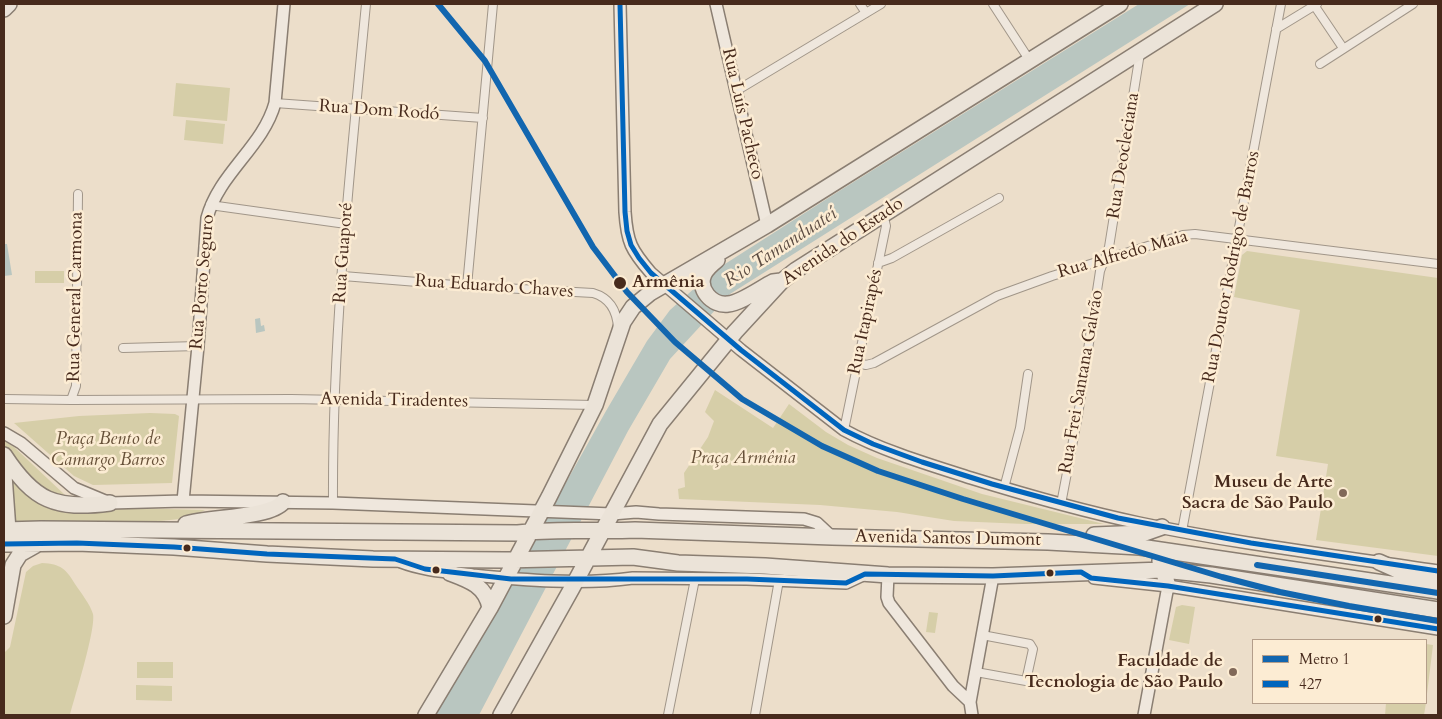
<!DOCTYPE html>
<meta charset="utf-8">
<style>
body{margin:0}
#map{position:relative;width:1442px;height:719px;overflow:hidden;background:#ecdeca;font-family:Cardo,serif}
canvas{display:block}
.frame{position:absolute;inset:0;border:5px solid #472a1c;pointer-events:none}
.legend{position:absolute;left:1252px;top:639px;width:175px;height:65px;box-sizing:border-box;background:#fcecd3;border:1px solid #b49e8a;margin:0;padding:6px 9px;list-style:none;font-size:15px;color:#472a1c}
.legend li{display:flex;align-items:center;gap:10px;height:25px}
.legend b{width:25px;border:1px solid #b49e8a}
</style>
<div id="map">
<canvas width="1442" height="719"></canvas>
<div class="frame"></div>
<ul class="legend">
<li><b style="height:6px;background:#1266af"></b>Metro 1</li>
<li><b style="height:6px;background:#0065bd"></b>427</li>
</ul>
</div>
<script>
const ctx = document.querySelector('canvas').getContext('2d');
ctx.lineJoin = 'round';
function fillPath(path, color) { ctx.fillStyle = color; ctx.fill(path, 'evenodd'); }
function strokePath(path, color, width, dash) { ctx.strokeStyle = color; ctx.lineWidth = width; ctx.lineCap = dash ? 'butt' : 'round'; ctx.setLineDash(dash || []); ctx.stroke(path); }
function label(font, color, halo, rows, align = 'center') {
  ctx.font = font + ' Cardo,serif'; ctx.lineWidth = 5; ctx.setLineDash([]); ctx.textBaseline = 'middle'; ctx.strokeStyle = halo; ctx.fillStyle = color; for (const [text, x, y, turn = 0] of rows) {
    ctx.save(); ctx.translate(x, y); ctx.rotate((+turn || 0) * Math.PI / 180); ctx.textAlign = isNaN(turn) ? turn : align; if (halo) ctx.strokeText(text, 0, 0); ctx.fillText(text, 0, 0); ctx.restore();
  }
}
fillPath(new Path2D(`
 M 176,83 L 230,88 L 227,121 L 173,116 Z
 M 186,120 L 225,124 L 223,144 L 184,140 Z
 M 1247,251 L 1438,278 L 1438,556 L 1316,540 L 1328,464 L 1276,456 L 1300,310 L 1234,297 L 1242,255 Z
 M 35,271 L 64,271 L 64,283 L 35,283 Z
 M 715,390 L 773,428 L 789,404 L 826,432 L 848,445 L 877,458 L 982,494 L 1104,524 L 1025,524 L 954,521 L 897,512 L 820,505 L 679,499 L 678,489 L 685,487 L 684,473 L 708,437 L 714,421 L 705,412 Z
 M 150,413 L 175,414 L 179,416 L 172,483 L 93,485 L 74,476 L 14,423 L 79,416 Z
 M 4,441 L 14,447 L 65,495 L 47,492 L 31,485 L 4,449 Z
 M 10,474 L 54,506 L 205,510 L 189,518 L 151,522 L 15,521 Z
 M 42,563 C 61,564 66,569 75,584 C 81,593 90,604 93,614 C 96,629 75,696 70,715 L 4,715 L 4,653 L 10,647 L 26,572 L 33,566 Z
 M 1182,605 L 1195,607 L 1189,644 L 1169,640 L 1176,607 Z
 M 929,612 L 938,613 L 935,633 L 926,632 Z
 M 1426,644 L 1433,645 L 1426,702 Z
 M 137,662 L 173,662 L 173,678 L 137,678 Z
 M 136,685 L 172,686 L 172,701 L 136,700 Z
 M 1386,703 L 1426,703 L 1424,715 L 1385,715 Z`), '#d6cea8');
fillPath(new Path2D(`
 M 1139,4 L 1190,4 L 730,294 L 670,359 L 628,431 L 479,715 L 436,715 L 606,411 L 647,341 L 670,310 L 714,271 L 836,193 Z
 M 4,244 L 7,244 L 12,275 L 4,276 Z
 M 260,318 L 261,326 L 264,325 L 265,331 L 256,333 L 255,319 Z`), '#b9c6c0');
const street = new Path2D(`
 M 860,4 L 866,13
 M 993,4 L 1030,61
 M 1314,5 L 1343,48
 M 1276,29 L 1317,4
 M 1320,64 L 1413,4
 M 736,91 L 881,4
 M 275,103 L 483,118
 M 210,205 L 346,224
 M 878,263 L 892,258 L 999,198
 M 343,276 L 467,286 L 593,293 C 610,298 617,311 618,328
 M 467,286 L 493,4
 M 123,348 L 198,346
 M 857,363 L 866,365 L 874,363 L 997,296 L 1052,276 L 1183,235 L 1195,234 L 1438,264
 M 4,399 L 71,400 L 291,399 L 595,405
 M 71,400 L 76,386 L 78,194
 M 844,430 L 886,226 L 883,214
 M 1004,488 L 1020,428 L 1028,374
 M 333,503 C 332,336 350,170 366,4
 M 1061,504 L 1078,415 L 1100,271 L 1109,247 L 1140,53
 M 1182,531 L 1281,4
 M 976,672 L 1026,681 L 1033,649 L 1030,644 L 982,635
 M 668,715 L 695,579
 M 755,715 L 779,580`);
const secondary = new Path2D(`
 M 620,4 L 625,212 C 627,242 631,250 651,273 L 741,350 L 844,430 C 880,450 930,465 971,478 C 1026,495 1082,511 1139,523 C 1238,544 1339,556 1438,571
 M 716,4 L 767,225
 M 4,433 L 21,443 L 74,488 L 110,503 L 183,501 L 333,503 L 612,514 L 636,512 L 659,514 L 804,519 L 817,523 L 832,537
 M 183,501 L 198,346 L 207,218 C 219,173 263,147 275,103 L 284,4
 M 401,562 C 424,571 449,572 473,575 C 523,580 582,585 633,578 L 747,579 L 846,583 L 865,574
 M 888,575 L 887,597 L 889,603 L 953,686 L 970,702
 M 1094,578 L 1168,586 L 1438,629
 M 972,715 L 970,702 L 993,576
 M 1144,715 L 1168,586`);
const highway = new Path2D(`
 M 4,9 L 9,4
 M 717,260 C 712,264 707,268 704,274 C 697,289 712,306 728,304 C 741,303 761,288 773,282 L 781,281
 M 4,455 C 34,501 55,510 110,503
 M 4,475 L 8,530
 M 186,524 C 208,517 270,518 283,502
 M 4,530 L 41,529 L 518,533 C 556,528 596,532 635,530 L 832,537 L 1048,542 L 1140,547 L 1438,591
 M 1094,535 L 1145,533 L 1162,527
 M 4,544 L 77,543 L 174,547 L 267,554 L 373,559 L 505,560 L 633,557 L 678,563 L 765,566 L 888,575 L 993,576 L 1163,570 L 1211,575 L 1438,610
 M 1160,561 L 1168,586
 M 1379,562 L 1406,574 L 1438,581
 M 450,573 C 469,580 486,586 490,608
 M 4,616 L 13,565 L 20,554 L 36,545
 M 426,715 L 490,608 L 549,497 L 595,405 L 623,322 L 633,307 L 650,293 L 767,225 L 1120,4
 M 501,715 L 572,588 L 660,424 L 735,332 L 782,281 L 796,270 L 1215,4`);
strokePath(street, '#a19689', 10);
strokePath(secondary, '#8a7e72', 14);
strokePath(highway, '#8a7e72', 18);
strokePath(street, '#efe7dd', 8);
strokePath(secondary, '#efe7dd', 11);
strokePath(highway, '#ebe3d8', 15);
strokePath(new Path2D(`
 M 620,4 L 625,212 L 627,231 L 631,245 L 639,258 L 651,273 L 741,350 L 844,430 L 873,444 L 922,462 L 992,484 L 1118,518 L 1251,543 L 1438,571
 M 4,544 L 77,543 L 174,547 L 267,554 L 395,559 L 425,569 L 511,579 L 747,579 L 846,583 L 865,574 L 993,576 L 1081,572 L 1091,578 L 1168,586 L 1438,629`), '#0065bd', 5);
strokePath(new Path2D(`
 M 438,4 L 485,61 L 593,247 L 627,292 L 675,342 L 742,399 L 822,446 L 878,471 L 963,499 L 1222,577 L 1280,592 L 1349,606 L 1438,621
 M 1257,565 L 1438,593`), '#1266af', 6);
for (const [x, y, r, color] of [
 [620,283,7,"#472a1c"],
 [1343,493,5,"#816959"],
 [187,548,4.5,"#472a1c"],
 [436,570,4.5,"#472a1c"],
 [1050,573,4.5,"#472a1c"],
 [1378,619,4.5,"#472a1c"],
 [1233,672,5,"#816959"]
]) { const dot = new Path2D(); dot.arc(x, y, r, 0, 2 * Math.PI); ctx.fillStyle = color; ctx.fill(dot); strokePath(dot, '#fcecd3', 2); }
label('18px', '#472a1c', '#fcecd3', [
 ["Rua Dom Rodó",379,111,4],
 ["Rua Luís Pacheco",742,114,77],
 ["Rua Deocleciana",1124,156,-81],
 ["Avenida do Estado",843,242,-34],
 ["Rua Guaporé",344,253,-86],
 ["Rua Alfredo Maia",1123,255,-16],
 ["Rua Doutor Rodrigo de Barros",1232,267,-79],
 ["Rua Porto Seguro",203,282,-85],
 ["Rua Eduardo Chaves",494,287,4],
 ["Rua General Carmona",76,297,-89],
 ["Rua Itapirapés",866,322,-78],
 ["Rua Frei Santana Galvão",1082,382,-80],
 ["Avenida Tiradentes",394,401,1],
 ["Avenida Santos Dumont",948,539,1]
]);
label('bold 18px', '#472a1c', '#fcecd3', [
 ["Armênia",632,283]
], 'left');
label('italic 18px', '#665038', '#fcecd3', [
 ["Praça Bento de",108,440],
 ["Camargo Barros",108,461],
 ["Praça Armênia",743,459]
]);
label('bold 18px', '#472a1c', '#fcecd3', [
 ["Museu de Arte",1333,483],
 ["Sacra de São Paulo",1333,504],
 ["Faculdade de",1223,662],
 ["Tecnologia de São Paulo",1223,683]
], 'right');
label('italic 19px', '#5e4e44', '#fcecd3', [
 ["Rio Tamanduateí",781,248,-33]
]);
</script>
